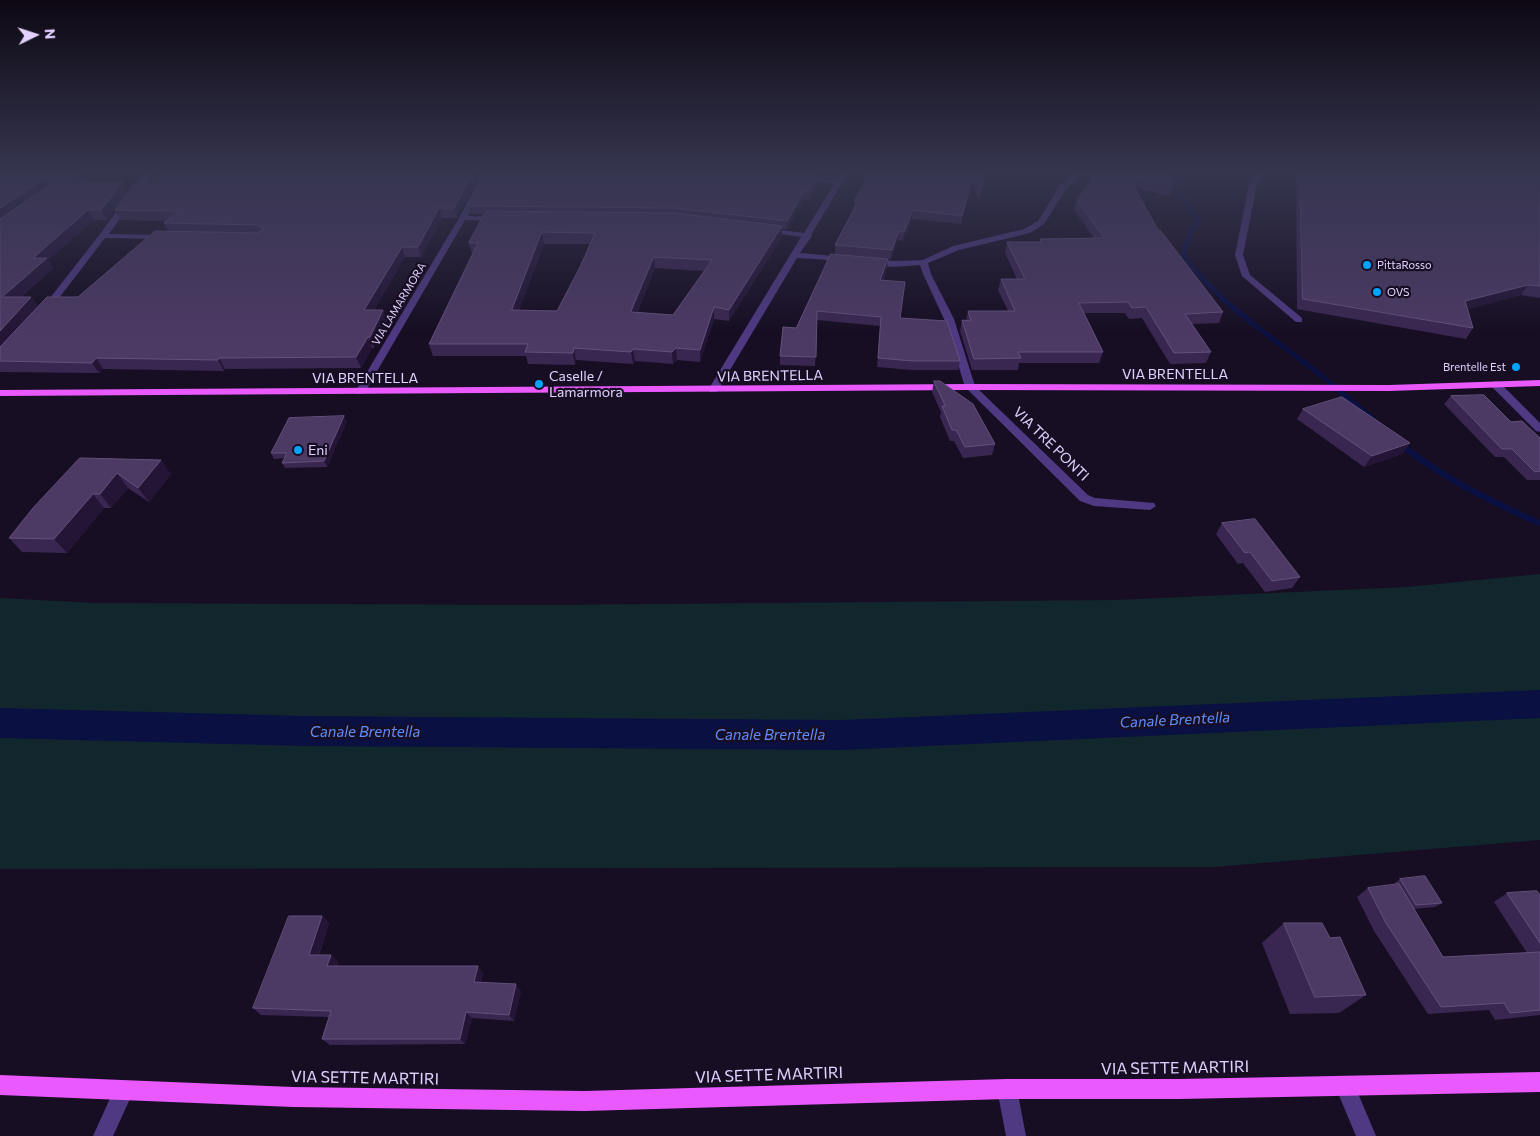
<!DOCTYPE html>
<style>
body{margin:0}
#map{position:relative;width:1540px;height:1136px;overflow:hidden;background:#170e23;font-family:Commissioner,sans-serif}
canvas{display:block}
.north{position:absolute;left:10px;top:10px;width:50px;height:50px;-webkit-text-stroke:4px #170e23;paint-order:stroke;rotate:86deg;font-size:14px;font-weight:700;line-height:20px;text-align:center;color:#e2d1ff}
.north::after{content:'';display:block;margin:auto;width:18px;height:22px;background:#e2d1ff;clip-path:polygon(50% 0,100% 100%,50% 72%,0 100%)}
</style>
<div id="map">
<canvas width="1540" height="1136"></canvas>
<div class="north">N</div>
</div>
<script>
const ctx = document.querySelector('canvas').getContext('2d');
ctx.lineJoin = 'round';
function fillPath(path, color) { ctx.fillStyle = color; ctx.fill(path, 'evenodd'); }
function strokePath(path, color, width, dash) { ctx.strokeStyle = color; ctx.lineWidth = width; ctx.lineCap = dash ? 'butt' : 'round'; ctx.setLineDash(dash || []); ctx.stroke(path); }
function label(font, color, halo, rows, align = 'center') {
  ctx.font = font + ' Commissioner,sans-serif'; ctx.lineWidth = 4.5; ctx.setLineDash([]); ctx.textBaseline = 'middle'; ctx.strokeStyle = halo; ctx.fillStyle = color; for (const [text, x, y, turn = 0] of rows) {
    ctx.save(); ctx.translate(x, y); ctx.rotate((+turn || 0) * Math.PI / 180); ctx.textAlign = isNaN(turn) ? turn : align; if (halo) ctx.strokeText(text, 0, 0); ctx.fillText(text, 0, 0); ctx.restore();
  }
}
fillPath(new Path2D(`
 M 1540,574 L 1540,840 L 1214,867 L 0,869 L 0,598 L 95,603 L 541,605 L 1116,600 L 1407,587 Z`), '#11272d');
fillPath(new Path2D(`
 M 1185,175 L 1194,175 L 1177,180 L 1175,183 L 1201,220 L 1195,230 L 1186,254 L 1193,265 L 1227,299 L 1262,328 L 1318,370 L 1376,418 L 1376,422 L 1370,422 C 1351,405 1332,387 1312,371 C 1267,336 1212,302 1180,254 L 1189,230 L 1195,220 L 1169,183 L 1173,178 Z
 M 1395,440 L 1401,440 C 1443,475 1490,497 1540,520 L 1540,526 C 1528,522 1516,516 1504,510 C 1465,492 1429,471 1395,444 L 1394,442 Z`), '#0a1041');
fillPath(new Path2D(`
 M 1540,690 L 1540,718 L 841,750 L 305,746 L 0,738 L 0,708 L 305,716 L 841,720 Z`), '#0a1041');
fillPath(new Path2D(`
 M 143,175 L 151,175 L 109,234 L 163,235 L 166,235 L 166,239 L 105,238 L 49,311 L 43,311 L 43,307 L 100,234 Z
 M 482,175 L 490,175 L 468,216 L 498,217 L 502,219 L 498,221 L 465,220 L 365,392 L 364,394 L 356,394 L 355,392 L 459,218 Z
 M 765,175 L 790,175 L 837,180 L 839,175 L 847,175 L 811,235 L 812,236 L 800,253 L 846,257 L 850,259 L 846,261 L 797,258 L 718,390 L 717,392 L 709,392 L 708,390 L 801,237 L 765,232 L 761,230 L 765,228 L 804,233 L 834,184 L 769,177 Z
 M 1073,175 L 1081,175 L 1067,188 L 1044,224 L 1030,233 L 959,250 L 928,263 L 931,274 L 954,319 L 975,386 L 1088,495 L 1095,498 L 1154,503 L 1156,506 L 1150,510 L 1094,506 L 1080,501 L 965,387 L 944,319 L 923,274 L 920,265 C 905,266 880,270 867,261 L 871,258 L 894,261 L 923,260 L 953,246 L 1024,229 L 1038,221 L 1061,184 Z
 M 1256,175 L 1264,175 L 1257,184 L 1243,255 L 1250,275 L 1302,318 L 1302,322 L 1296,322 L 1242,276 L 1235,255 L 1249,184 Z
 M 1495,381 L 1499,382 L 1540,423 L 1540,432 L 1536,431 L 1491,386 L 1490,384 Z
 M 1345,1076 L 1352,1079 L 1376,1136 L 1356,1136 L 1335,1086 L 1338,1079 Z
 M 1007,1079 L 1014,1082 L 1017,1089 L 1026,1136 L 1006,1136 L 997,1089 L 1000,1082 Z
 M 124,1080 L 131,1083 L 134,1090 L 113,1136 L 93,1136 L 117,1083 Z`), '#4e3982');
fillPath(new Path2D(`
 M 1540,380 L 1540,386 L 1389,391 L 970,390 L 0,396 L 0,390 L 970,384 L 1389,385 Z
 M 1540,1072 L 1540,1092 L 1179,1099 L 1007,1099 L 585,1111 L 293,1107 L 0,1095 L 0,1075 L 293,1087 L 585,1091 L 1007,1079 L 1179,1079 Z`), '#e959fe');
fillPath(new Path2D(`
 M 0,175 L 92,175 L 84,182 L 128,191 L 107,220 L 94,220 L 48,260 L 53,268 L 21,297 L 31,297 L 38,307 L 78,297 L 168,231 L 164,223 L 167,221 L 120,220 L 115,210 L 160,175 L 474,175 L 476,182 L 457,218 L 442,218 L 421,257 L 405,257 L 374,310 L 383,310 L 387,321 L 374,348 L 372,348 L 361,368 L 225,369 L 224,371 L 103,369 L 99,373 L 0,372 Z
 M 486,175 L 819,175 L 819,176 L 816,176 L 816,184 L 809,200 L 804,199 L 787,229 L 782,229 L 782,237 L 729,321 L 714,319 L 700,362 L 677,360 L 673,364 L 635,361 L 633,364 L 576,360 L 575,365 L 528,364 L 526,356 L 433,356 L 429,344 L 472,254 L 469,243 L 484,214 L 471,214 L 469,206 ZM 544,244 L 590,244 L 580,267 L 557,311 L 519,310 ZM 655,268 L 704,271 L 673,315 L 637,313 Z
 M 868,175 L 984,175 L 979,199 L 972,184 L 961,224 L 912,219 L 903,241 L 898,240 L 891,259 L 835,254 L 835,245 L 854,210 L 855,201 Z
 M 1082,175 L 1170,175 L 1173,186 L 1170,196 L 1135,188 L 1158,230 L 1223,312 L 1219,323 L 1192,324 L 1211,352 L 1206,363 L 1170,364 L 1142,318 L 1129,319 L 1125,313 L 1084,313 L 1103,352 L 1099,363 L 1019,363 L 1018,370 L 972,370 L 960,331 L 962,320 L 966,321 L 968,311 L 1008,311 L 998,290 L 1001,279 L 1017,279 L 1005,253 L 1007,242 L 1040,242 L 1040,239 L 1094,238 L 1074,210 L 1077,200 L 1093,179 L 1081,177 Z
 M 1296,175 L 1540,175 L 1540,298 L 1521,295 L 1468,309 L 1473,328 L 1466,339 L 1297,309 Z
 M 831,254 L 887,268 L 883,281 L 900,318 L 960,361 L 958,370 L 911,370 L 877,367 L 880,326 L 817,320 L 815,366 L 780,365 L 780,356 L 796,328 Z
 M 934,381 L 995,444 L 992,455 L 963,458 L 954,441 L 950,441 L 940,417 L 941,412 L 932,392 Z
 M 1451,396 L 1511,422 L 1540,438 L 1540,480 L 1527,480 L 1504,457 L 1495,457 L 1444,404 Z
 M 1303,409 L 1410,443 L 1402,454 L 1364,467 L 1297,419 Z
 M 347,421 L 327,467 L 285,468 L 282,463 L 285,458 L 274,459 L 271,453 Z
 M 80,458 L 171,474 L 149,502 L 128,488 L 111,508 L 104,508 L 67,553 L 22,552 L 9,538 Z
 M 1222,523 L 1300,577 L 1292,588 L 1265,592 L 1243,563 L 1238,564 L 1216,534 Z
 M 1400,879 L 1442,903 L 1435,907 L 1414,909 L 1443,957 L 1527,953 L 1494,902 L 1507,893 L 1540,895 L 1540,1015 L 1495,1020 L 1489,1010 L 1428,1014 L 1374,931 L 1357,897 L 1368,888 L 1395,885 L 1395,883 Z
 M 322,916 L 329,923 L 319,955 L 331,955 L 338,962 L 337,966 L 483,973 L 481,983 L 521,991 L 514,1021 L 472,1018 L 465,1044 L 330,1045 L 322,1039 L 329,1017 L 261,1015 L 253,1008 Z
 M 1284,923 L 1330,938 L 1366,995 L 1339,1013 L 1290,1014 L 1262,943 Z`), '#3a2751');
fillPath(new Path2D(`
 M 75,175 L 92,175 L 72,192 L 67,182 Z
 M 472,175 L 474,175 L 476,182 L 457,218 L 454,208 Z
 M 973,175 L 972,184 L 961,224 L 962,216 Z
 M 816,176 L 816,184 L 809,200 L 809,191 Z
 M 45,179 L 51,188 L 0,223 L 0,208 Z
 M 123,182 L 128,191 L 107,220 L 101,210 Z
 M 804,191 L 804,199 L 787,229 L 787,221 Z
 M 439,208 L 442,218 L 421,257 L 418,247 Z
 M 88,210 L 94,220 L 48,260 L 53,268 L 9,307 L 2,297 L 33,258 Z
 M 913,210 L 912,219 L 903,241 L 904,232 Z
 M 782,226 L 782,237 L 729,321 L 729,310 Z
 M 899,231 L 898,240 L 891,259 L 892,250 Z
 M 542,232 L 544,244 L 515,322 L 512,310 Z
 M 402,247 L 405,257 L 368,321 L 364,310 Z
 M 654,257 L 655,268 L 632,324 L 631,312 Z
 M 888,259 L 887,268 L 879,290 L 880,280 Z
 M 1528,285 L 1521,295 L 1458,312 L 1465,301 Z
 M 31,297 L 38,307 L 0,350 L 0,331 Z
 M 714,307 L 714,319 L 700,362 L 700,350 Z
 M 383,310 L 387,321 L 374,348 L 370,337 Z
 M 368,337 L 372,348 L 361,368 L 356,357 Z
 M 574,348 L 576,360 L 575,365 L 573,353 Z
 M 676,348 L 677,360 L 673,364 L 672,352 Z
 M 633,349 L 635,361 L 633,364 L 631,352 Z
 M 96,358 L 103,369 L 99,373 L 92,363 Z
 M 219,358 L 225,369 L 224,371 L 218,360 Z
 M 344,416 L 347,421 L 327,467 L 324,461 Z
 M 1410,443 L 1402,454 L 1364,467 L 1372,456 Z
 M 161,460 L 171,474 L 149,502 L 138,488 Z
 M 117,473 L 128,488 L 111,508 L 100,494 Z
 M 93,494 L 104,508 L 67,553 L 54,539 Z
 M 322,916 L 329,923 L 316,962 L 309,955 Z
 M 331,955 L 338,962 L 335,973 L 327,966 Z
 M 478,966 L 483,973 L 479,989 L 474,982 Z
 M 516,984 L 521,991 L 514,1021 L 509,1015 Z
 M 466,1012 L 472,1018 L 465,1044 L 460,1039 Z`), '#241537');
const building = new Path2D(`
 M 0,175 L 75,175 L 67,182 L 123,182 L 101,210 L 88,210 L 33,258 L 47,258 L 2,297 L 31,297 L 0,331 L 0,219 L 53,183 L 45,179 L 0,208 Z
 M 160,175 L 472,175 L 454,208 L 439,208 L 418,247 L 402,247 L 364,310 L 383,310 L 370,337 L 368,337 L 356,357 L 219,358 L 218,360 L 96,358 L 92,363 L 0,361 L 0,347 L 47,297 L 78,297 L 155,231 L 257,233 L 262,231 L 263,228 L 258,225 L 164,223 L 178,211 L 115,210 L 136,182 L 151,182 Z
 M 486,175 L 808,175 L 816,176 L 809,191 L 804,191 L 787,221 L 674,208 L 469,206 Z
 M 868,175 L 984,175 L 981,190 L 973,175 L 962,216 L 913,210 L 904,232 L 899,231 L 892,250 L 835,245 L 858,201 L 855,201 Z
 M 1096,175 L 1170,175 L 1173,186 L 1129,177 L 1158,230 L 1160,230 L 1223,312 L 1185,314 L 1211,352 L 1174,353 L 1146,307 L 1132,308 L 1128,302 L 1079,303 L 1103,352 L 1018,352 L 1021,358 L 974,359 L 962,320 L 971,321 L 968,311 L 1015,311 L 1001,279 L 1025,279 L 1007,242 L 1041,242 L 1040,239 L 1104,238 L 1077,200 Z
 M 1300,175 L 1540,175 L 1540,286 L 1528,285 L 1465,301 L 1473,328 L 1303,299 Z
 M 486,211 L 674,213 L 782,226 L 729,310 L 714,307 L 700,350 L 676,348 L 672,352 L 633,349 L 631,352 L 574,348 L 573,353 L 525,352 L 528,344 L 429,344 L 478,243 L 469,243 ZM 542,232 L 595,233 L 580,267 L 557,311 L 512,310 ZM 654,257 L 712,260 L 673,315 L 631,312 Z
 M 831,254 L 888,259 L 880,280 L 905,282 L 900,318 L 947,321 L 960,361 L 913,361 L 878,358 L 881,317 L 817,311 L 816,357 L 780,356 L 783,327 L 796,328 Z
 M 934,381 L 940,381 L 973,404 L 995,444 L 965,447 L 956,430 L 952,430 L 942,406 L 945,406 Z
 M 1484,395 L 1511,422 L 1522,421 L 1540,438 L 1540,471 L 1535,472 L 1512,449 L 1502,449 L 1451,396 Z
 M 1342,397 L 1410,443 L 1372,456 L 1303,409 Z
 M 344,416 L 324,461 L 282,463 L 287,453 L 271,453 L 289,418 Z
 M 80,458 L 161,460 L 138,488 L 117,473 L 100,494 L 93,494 L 54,539 L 9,538 L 33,508 Z
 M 1255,519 L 1300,577 L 1272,581 L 1250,552 L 1245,553 L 1222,523 Z
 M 1425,876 L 1442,903 L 1416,905 L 1400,879 Z
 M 1399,884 L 1443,957 L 1540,952 L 1540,1010 L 1510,1013 L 1504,1003 L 1441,1007 L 1386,923 L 1368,888 Z
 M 1537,891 L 1540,895 L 1540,943 L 1507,893 Z
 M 289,916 L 322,916 L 309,955 L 331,955 L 327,966 L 478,966 L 474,982 L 516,984 L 509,1015 L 466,1012 L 460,1039 L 322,1039 L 331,1011 L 253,1008 Z
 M 1284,923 L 1322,923 L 1330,938 L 1340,937 L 1366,995 L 1315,997 Z`);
fillPath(building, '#4c3964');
strokePath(building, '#63517c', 1);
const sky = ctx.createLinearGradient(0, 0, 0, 334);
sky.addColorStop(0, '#0d0813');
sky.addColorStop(0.52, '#363650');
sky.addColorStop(1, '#36365000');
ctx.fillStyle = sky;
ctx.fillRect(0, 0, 1540, 334);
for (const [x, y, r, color] of [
 [1367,265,5,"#02a3fa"],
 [1377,292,5,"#02a3fa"],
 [1516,367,5,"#02a3fa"],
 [539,384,5,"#02a3fa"],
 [298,450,5,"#02a3fa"]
]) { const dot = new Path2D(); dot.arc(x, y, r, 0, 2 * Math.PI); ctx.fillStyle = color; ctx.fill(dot); strokePath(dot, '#170e23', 2); }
label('11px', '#e2d1ff', '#170e23', [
 ["PittaRosso",1377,265],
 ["OVS",1387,292],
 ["Brentelle Est",1506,367,"right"]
], 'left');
label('11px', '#e2d1ff', '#170e23', [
 ["VIA LAMARMORA",399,304,-59]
]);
label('14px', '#e2d1ff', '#170e23', [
 ["VIA BRENTELLA",1175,374],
 ["VIA BRENTELLA",770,376,-1],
 ["VIA BRENTELLA",365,378],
 ["VIA TRE PONTI",1051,444,44]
]);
label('14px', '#e2d1ff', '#170e23', [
 ["Caselle /",549,376],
 ["Lamarmora",549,392],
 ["Eni",308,450]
], 'left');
label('italic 15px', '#608dfe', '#170e23', [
 ["Canale Brentella",1175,720,-3],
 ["Canale Brentella",365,732],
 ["Canale Brentella",770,735]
]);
label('16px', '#e2d1ff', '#170e23', [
 ["VIA SETTE MARTIRI",1175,1068,-1],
 ["VIA SETTE MARTIRI",769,1075,-2],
 ["VIA SETTE MARTIRI",365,1078,1]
]);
</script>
